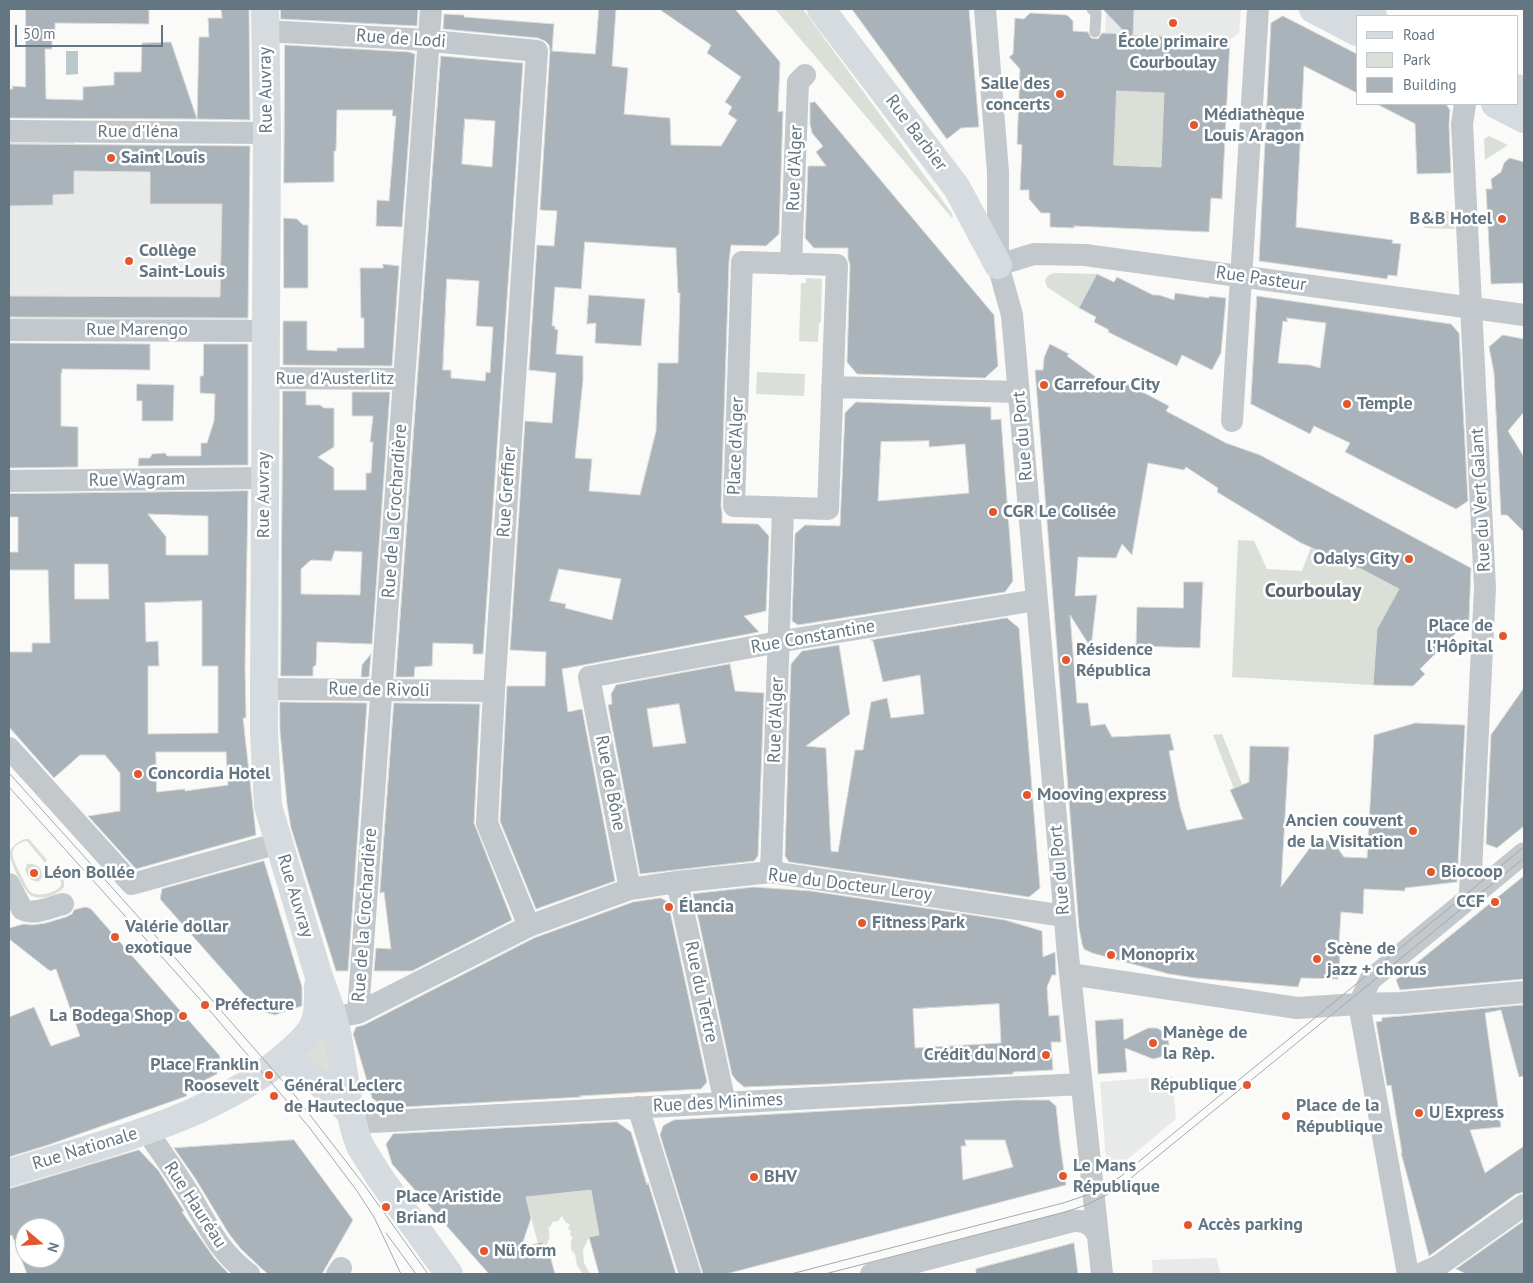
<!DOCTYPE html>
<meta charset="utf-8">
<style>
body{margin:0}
#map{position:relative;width:1533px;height:1283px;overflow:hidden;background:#fafaf8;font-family:"PT Sans",sans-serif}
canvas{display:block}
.frame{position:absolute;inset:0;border:10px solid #657683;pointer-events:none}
.legend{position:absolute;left:1356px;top:15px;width:162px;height:90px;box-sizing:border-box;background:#fff;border:1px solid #c1c8cd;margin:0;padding:6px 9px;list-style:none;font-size:15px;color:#657683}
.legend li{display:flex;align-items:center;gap:10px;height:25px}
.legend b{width:25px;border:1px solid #c1c8cd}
.north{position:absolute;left:15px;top:1218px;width:50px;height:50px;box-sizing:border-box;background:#fff;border:1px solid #c1c8cd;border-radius:50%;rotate:108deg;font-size:14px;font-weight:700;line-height:20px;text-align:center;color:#657683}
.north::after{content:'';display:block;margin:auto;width:18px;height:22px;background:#e4572e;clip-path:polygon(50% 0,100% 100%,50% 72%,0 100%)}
.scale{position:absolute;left:15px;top:25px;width:148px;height:22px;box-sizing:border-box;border:2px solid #657683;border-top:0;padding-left:6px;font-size:15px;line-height:18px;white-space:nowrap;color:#657683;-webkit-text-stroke:4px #fff;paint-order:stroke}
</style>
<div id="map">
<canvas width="1533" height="1283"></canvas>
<div class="frame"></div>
<ul class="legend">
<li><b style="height:6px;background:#d6dbdf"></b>Road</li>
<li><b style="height:14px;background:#dadfd7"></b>Park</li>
<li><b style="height:14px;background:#aab3b9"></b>Building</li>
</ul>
<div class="north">N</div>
<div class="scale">50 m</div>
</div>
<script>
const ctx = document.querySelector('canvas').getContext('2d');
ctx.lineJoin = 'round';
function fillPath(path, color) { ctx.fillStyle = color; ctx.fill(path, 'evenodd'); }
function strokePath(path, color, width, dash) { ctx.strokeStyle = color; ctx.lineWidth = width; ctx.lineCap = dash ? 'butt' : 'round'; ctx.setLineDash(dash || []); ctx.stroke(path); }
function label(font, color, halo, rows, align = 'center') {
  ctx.font = font + ' "PT Sans",sans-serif'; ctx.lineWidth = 5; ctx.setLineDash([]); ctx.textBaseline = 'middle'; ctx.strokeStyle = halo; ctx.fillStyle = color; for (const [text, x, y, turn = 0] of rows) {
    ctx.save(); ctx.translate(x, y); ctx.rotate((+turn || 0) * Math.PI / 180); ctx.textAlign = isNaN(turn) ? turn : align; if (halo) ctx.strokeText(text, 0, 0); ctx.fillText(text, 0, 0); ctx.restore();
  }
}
fillPath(new Path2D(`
 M 1103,9 L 1241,9 L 1239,34 L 1230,39 L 1105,33 L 1106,13 Z
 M 9,140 L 74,141 L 75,144 L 82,145 L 148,145 L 150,204 L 249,203 L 248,320 L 9,319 Z
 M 1172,1076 L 1176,1119 L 1111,1173 L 1107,1173 L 1100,1082 Z
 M 1216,1258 L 1221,1274 L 1153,1274 L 1152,1260 Z`), '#e8e9e9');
fillPath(new Path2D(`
 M 775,9 L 803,9 L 951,212 L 953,216 L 952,218 Z
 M 1117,91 L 1164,93 L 1161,167 L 1114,165 Z
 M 1489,136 L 1508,145 L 1485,160 L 1484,139 Z
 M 1424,211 L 1453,211 L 1455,229 L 1424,228 Z
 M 1054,273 L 1097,274 L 1079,308 L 1047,287 L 1045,280 L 1049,275 Z
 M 806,278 L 822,279 L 821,322 L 819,323 L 818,342 L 799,341 L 801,283 L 806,283 Z
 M 757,372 L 805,374 L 804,396 L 756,394 Z
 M 1238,540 L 1254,541 L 1267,569 L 1302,571 L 1311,547 L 1363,570 L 1422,601 L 1388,610 L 1377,629 L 1373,685 L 1232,677 Z
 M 1222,734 L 1244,789 L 1236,794 L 1213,735 Z
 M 24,839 L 29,839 L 47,860 L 45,863 L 27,841 C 3,846 15,863 22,877 C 25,882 27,890 32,893 C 39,897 63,892 61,882 C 60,878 54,873 51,870 L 53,868 L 64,881 L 64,887 C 57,896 38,902 29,894 C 23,889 8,859 10,852 C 12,846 18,842 24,839 Z
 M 27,864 C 38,862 46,872 40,881 C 32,883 28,877 25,870 Z
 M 322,1025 L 339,1090 L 305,1061 L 308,1046 Z
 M 591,1190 L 599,1235 L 589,1237 L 583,1250 L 584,1263 L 590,1274 L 583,1274 L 577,1265 L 575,1254 L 571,1250 L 571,1240 L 573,1238 L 570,1235 L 571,1231 L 568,1229 L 570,1224 L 566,1223 L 562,1216 L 558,1221 L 552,1222 L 551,1226 L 548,1228 C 551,1235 549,1243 544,1248 L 542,1243 L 538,1244 L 526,1197 Z`), '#dadfd7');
fillPath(new Path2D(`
 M 66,51 L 78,51 L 78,74 L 66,75 Z`), '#bbc7cb');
const building = new Path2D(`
 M 26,9 L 149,9 L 149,24 L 55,23 L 55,39 L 52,39 L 52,49 L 45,49 L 46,99 L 83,100 L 83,87 L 114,85 L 114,72 L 141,72 L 142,43 L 171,42 L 197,119 L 9,118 L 9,89 L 13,89 L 12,86 L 25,87 Z
 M 221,9 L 249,9 L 250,120 L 197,119 L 199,37 L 209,37 L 208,18 L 222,18 Z
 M 281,9 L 418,9 L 417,26 L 281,19 Z
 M 599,9 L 616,9 L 612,66 L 628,68 L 624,114 L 670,118 L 671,145 L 721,146 L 737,120 L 728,114 L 732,107 L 725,102 L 741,77 L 707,53 L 711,45 L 659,9 L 735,9 L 780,62 L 778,112 L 783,111 L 779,234 L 766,246 L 731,245 L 729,262 L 721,506 L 722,512 L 722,523 L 758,524 L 769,536 L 766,611 L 744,616 L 759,632 L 562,669 L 568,712 L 582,709 L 615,881 L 536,909 L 500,821 L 507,686 L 545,686 L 546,652 L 510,650 L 525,421 L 552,423 L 556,373 L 529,370 L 537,245 L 554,246 L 557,211 L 540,210 L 550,51 L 549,45 L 545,41 L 538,38 L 443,29 L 444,14 L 464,15 L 464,17 L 554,24 L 552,51 L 595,54 ZM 585,242 L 676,248 L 678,293 L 680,293 L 678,363 L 658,363 L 656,431 L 640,495 L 589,491 L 592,459 L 575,458 L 583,380 L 583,356 L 556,354 L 558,330 L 555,329 L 555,326 L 552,326 L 555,287 L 581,289 ZM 559,569 L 621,579 L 612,620 L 565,608 L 566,604 L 550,601 Z
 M 852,9 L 969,9 L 979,127 L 961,128 L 947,139 Z
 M 1103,9 L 1134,9 L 1133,35 L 1230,39 L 1222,199 L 1211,198 L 1209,232 L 1074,226 L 1074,228 L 1050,227 L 1050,213 L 1041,213 L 1029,199 L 1029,190 L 1020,190 L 1022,145 L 1017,144 L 1020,69 L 1009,57 L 1013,54 L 1015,18 L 1024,19 L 1030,13 L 1067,15 L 1073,21 L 1073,31 L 1088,32 L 1091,38 L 1098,39 L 1102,33 L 1126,34 ZM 1117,91 L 1164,93 L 1161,167 L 1114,165 Z
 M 1283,16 L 1357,54 L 1357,93 L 1304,66 L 1296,227 L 1393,240 L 1392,243 L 1401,244 L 1397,276 L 1388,275 L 1387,279 L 1259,261 L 1271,23 Z
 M 285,45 L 409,52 L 415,54 L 402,227 L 376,226 L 377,200 L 389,201 L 396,116 L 392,116 L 393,110 L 337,110 L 336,151 L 334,151 L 334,182 L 284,183 Z
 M 441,56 L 523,63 L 483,654 L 473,654 L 473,644 L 433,643 L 432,666 L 415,667 L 414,677 L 396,677 ZM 465,119 L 495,121 L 492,167 L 462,164 ZM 447,279 L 479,281 L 476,326 L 493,327 L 490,373 L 486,372 L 485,381 L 451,378 L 451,370 L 443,370 Z
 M 815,102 L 994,315 L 998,366 L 985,378 L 857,374 L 847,362 L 850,265 L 848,258 L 848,248 L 814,248 L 805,238 L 808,166 L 826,166 L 816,152 L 823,146 L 812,133 L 810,124 L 810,103 Z
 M 1377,104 L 1446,104 L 1450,110 L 1449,125 L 1451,173 L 1417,174 L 1415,124 Z
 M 9,144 L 250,146 L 248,318 L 9,317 L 9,296 L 220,297 L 222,204 L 150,204 L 150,172 L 74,171 L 74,194 L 53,195 L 53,205 L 9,206 Z
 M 1510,158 L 1524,162 L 1524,283 L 1491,284 L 1486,189 L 1492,189 L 1491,179 L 1501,172 L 1504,163 Z
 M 284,218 L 297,219 L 303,225 L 308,225 L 308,288 L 284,288 Z
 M 383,264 L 399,266 L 392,366 L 283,365 L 283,321 L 307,321 L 307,350 L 337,351 L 337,348 L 364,348 L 364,318 L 361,318 L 360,268 L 383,268 Z
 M 1097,274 L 1114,282 L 1117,277 L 1153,295 L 1159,295 L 1174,300 L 1175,293 L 1209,298 L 1209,296 L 1226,298 L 1221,353 L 1212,370 L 1182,355 L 1177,366 L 1108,332 L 1109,330 L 1094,322 L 1096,317 L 1079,308 Z
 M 589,295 L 645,299 L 641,346 L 595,343 L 596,323 L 587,324 Z
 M 1257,296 L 1451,324 L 1459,333 L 1468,501 L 1456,509 L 1345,452 L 1350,443 L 1314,426 L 1310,434 L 1251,404 ZM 1287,318 L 1326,323 L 1320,368 L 1310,365 L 1278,363 L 1283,321 L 1287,322 Z
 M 1503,335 L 1524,339 L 1524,412 L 1508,431 L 1524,457 L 1524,532 L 1507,515 L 1501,515 L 1494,373 L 1489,347 Z
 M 9,343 L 150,344 L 150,370 L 62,369 L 62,373 L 61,373 L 61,426 L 78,427 L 78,467 L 9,468 Z
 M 204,344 L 248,344 L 248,465 L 138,466 L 139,458 L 150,458 L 152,454 L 165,453 L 167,456 L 201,456 L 201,443 L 207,443 L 214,421 L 215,394 L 200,393 L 200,376 L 203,376 Z
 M 1050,344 L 1069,354 L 1067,356 L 1111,388 L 1116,378 L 1169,406 L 1166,411 L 1226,443 L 1260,455 L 1471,568 L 1469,620 L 1420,669 L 1425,674 L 1413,686 L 1373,685 L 1377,629 L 1399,589 L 1363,570 L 1301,543 L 1217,492 L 1218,488 L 1186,467 L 1184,470 L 1148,463 L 1132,555 L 1122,544 L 1116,558 L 1078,557 L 1075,596 L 1097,595 L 1091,648 L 1070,615 L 1077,703 L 1088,703 L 1091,726 L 1105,724 L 1112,737 L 1170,734 L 1174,750 L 1169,751 L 1180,807 L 1187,830 L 1243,819 L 1230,790 L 1249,782 L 1250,746 L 1289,747 L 1281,887 L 1312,845 L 1322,840 L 1327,840 L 1334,843 L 1344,857 L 1367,858 L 1374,735 L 1415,723 L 1465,725 L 1457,882 L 1405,888 L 1405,891 L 1364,889 L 1363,914 L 1341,912 L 1339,943 L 1341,943 L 1338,979 L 1301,978 L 1298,987 L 1195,978 L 1169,974 L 1092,953 L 1084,949 L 1082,944 L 1079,928 L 1035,370 L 1043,370 L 1044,358 Z
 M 137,384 L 174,385 L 173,421 L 142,421 L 142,401 L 137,401 Z
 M 283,391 L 306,391 L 306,405 L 320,405 L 324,408 L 334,408 L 334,447 L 318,457 L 334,468 L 334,490 L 366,490 L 366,473 L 371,473 L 373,442 L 370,442 L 373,416 L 352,416 L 352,392 L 390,392 L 372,644 L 317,642 L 316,665 L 313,667 L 313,676 L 281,676 ZM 335,551 L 362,552 L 360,595 L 301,594 L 301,569 L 311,560 L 331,561 Z
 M 856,402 L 991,407 L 991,420 L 1001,419 L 1013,581 L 1005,592 L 798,625 L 792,621 L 795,534 L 805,525 L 840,526 L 845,413 ZM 929,441 L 929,447 L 965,444 L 969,493 L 878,501 L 881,442 Z
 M 248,491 L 245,666 L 246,718 L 243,718 L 256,835 L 136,869 L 88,816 L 120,811 L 120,773 L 105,755 L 80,755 L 54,778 L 9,727 L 9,652 L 32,652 L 32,643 L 50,643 L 48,570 L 9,570 L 9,552 L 18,552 L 18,517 L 9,517 L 9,494 ZM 148,514 L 208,516 L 208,555 L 166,555 L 166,537 ZM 75,564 L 108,564 L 109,599 L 75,599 ZM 202,601 L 202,666 L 218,666 L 218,733 L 148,734 L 148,666 L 159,666 L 158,641 L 146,642 L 145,603 ZM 156,752 L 226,752 L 228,785 L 185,791 L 185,789 L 157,792 Z
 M 1184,582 L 1203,582 L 1200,648 L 1136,646 L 1137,607 L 1183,608 Z
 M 1007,618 L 1019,628 L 1040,888 L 1029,897 L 789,862 L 785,856 L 791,664 L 802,651 L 839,645 L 850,714 L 806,746 L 826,748 L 831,851 L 838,852 L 855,750 L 863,750 L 871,702 L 887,698 L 891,718 L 924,714 L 920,675 L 883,682 L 873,641 L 871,640 Z
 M 371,654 L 369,677 L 361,677 L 362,665 Z
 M 730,664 L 735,691 L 764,693 L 758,856 L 754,861 L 640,874 L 608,705 L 612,704 L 611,694 L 616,685 ZM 679,704 L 686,743 L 653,747 L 647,709 Z
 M 1524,688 L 1524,826 L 1497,848 L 1486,844 L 1491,735 Z
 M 280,702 L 367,703 L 348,971 L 336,971 L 291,828 L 287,804 L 280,731 Z
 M 394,703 L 480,704 L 474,823 L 512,920 L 412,971 L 374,971 L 376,948 L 391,949 L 384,892 L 380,893 Z
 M 264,861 L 302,987 L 302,1006 L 275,1015 L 258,1010 L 160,899 L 162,889 Z
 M 1524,876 L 1524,979 L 1400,990 L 1396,980 Z
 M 754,887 L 811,891 L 1005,920 L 1042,931 L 1043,957 L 1055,952 L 1056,975 L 1052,975 L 1047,987 L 1049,1016 L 1059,1015 L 1061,1042 L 1051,1042 L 1053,1070 L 1013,1072 L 1013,1074 L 829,1084 L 744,1087 L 737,1081 L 732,1075 L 693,894 ZM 999,1004 L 1001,1043 L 915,1048 L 913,1009 Z
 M 661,898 L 668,902 L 707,1082 L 701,1089 L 579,1096 L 582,1097 L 385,1108 L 372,1098 L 354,1037 L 353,1034 L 356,1027 L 364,1025 L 534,938 L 633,902 Z
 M 86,907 L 91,909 L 220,1056 L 217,1074 L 185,1090 L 187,1096 L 48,1145 L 9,1157 L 9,1017 L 34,1007 L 51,1046 L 80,1036 L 56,969 L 50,971 L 9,939 L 9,928 L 24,924 L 32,925 L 46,923 L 66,917 L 72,914 L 74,910 Z
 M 1524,1005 L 1524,1076 L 1519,1077 L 1501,1010 L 1485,1013 L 1501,1127 L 1470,1130 L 1485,1173 L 1524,1146 L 1524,1192 L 1516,1194 L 1429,1256 L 1401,1153 L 1402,1153 L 1391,1085 L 1387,1086 L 1376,1022 L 1382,1021 L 1382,1018 Z
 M 1123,1019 L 1124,1040 L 1148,1028 L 1157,1028 L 1164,1032 L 1167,1035 L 1169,1044 L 1167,1052 L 1161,1057 L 1153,1059 L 1125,1048 L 1127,1072 L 1098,1074 L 1095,1021 Z
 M 1015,1100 L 1049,1100 L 1056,1106 L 1060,1143 L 1066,1185 L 726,1274 L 703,1274 L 660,1135 L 663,1126 L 666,1124 L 674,1120 ZM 965,1140 L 1005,1140 L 1013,1167 L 963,1180 L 961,1146 L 966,1146 Z
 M 617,1122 L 631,1132 L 647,1185 L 648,1182 L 676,1274 L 599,1274 L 589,1237 L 599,1235 L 591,1190 L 526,1197 L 531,1218 L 521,1248 L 542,1242 L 545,1251 L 550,1255 L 555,1274 L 489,1274 L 392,1164 L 386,1144 L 393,1134 Z
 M 294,1140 L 353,1220 L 322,1274 L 268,1274 L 261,1268 L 241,1249 L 229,1234 L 195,1178 L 174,1148 Z
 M 139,1150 L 158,1170 L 184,1211 L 182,1212 L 214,1258 L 229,1274 L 27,1274 L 12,1235 L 9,1236 L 9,1189 ZM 25,1228 L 55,1228 L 55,1258 L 25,1258 Z
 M 1524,1221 L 1524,1274 L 1466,1274 L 1456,1269 Z
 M 1074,1243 L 1078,1274 L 976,1274 L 976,1269 Z`);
fillPath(building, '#aab3b9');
strokePath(building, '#dcdcda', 1);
strokePath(new Path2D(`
 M 1092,9 L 1096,13 L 1095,32`), '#c3c8cc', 11);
strokePath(new Path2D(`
 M 985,9 L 998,172 L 998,265 L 1012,315 L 1068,955 L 1102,1274
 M 266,31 L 410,39 L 537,51 L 494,691 L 487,823 L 529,926
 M 1465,104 L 1462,124 L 1485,588 L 1470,892 L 1473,895
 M 9,131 L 267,133
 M 742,262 L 837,265 L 828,509 L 734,506 Z
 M 791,264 L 798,82 L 805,75
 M 998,265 L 1034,254 L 1085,255 L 1524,315
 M 9,330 L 265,331
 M 265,378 L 404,379
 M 832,387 L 1019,392
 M 1232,421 L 1258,9
 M 9,481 L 264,478
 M 264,689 L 494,691
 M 9,748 L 132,884 L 279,843
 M 771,872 L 783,508
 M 677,882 L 725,1103
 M 9,884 L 22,909
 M 630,889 L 589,677 L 795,639 L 1037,600
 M 22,909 C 34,916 50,907 63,904
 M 1070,974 L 1297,1008 L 1359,1004 L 1401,1003 L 1524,992
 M 358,1013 L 431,9
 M 347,1015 L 358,1013 L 529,926 L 630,889 L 677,882 L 771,872 L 1064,916
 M 638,1107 L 690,1274
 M 353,1123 L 963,1090 L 1082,1084
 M 146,1130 C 163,1155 181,1179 195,1204 C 211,1232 222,1254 249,1274
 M 337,1274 L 341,1268
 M 871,1274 L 1073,1221 C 1085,1220 1094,1225 1098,1236
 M 1408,1274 L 1359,1004 L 1370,980 L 1524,853
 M 1420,1274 L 1438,1266 L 1524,1205`), '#c3c8cc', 22);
strokePath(new Path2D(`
 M 265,9 L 267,133 L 264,689 L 264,733 L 268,806 L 318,974 L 332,1013 L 338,1037 L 350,1112 L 356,1135 L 360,1146 L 380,1178 L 449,1274
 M 821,9 L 957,188 L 998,265
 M 282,1059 C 310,1071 329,1092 350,1112
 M 9,1173 C 102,1144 219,1118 292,1050 C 300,1043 310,1034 314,1024 C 319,1013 318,999 318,987`), '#d6dbdf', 28);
strokePath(new Path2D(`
 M 1313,9 L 1357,32
 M 1358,9 L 1373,16
 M 1517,88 L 1524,92
 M 1495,104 L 1524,119`), '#d6dbdf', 28);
strokePath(new Path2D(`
 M 9,773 L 170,952 L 293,1093 L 365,1186 L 428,1274
 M 9,787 L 205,1005 L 309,1127 L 357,1191 L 374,1217 L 401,1274
 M 386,1233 L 416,1274
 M 791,1274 L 1063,1203 L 1093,1193 L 1120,1177 L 1524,847
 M 825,1274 L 1065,1212 L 1086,1205 L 1115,1191 L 1524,858`), '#a2aab0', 1);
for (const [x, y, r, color] of [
 [1173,23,5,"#e4572e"],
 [1060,94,5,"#e4572e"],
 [1194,125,5,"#e4572e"],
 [111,158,5,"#e4572e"],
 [1502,219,5,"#e4572e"],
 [129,261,5,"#e4572e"],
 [1044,385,5,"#e4572e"],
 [1347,404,5,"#e4572e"],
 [993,512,5,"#e4572e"],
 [1409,559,5,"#e4572e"],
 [1503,636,5,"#e4572e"],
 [1066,660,5,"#e4572e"],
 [138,774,5,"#e4572e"],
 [1027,795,5,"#e4572e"],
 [1413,831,5,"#e4572e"],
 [1431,872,5,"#e4572e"],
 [34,873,5,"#e4572e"],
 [1495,902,5,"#e4572e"],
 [669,907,5,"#e4572e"],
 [862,923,5,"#e4572e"],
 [115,937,5,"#e4572e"],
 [1111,955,5,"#e4572e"],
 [1317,959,5,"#e4572e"],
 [205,1005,5,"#e4572e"],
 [183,1016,5,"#e4572e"],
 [1153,1043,5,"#e4572e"],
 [1046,1055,5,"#e4572e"],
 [269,1075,5,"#e4572e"],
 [1247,1085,5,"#e4572e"],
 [274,1096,5,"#e4572e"],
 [1419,1113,5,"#e4572e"],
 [1286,1116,5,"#e4572e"],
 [1063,1176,5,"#e4572e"],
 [754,1177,5,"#e4572e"],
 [386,1207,5,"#e4572e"],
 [1188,1225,5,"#e4572e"],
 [484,1251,5,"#e4572e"]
]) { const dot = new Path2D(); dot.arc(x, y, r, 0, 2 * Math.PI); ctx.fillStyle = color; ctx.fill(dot); strokePath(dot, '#fff', 2); }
label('18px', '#657683', '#fff', [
 ["Rue de Lodi",401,39,4],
 ["Rue Auvray",266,90,-91],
 ["Rue d'Iéna",138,132],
 ["Rue Barbier",916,133,53],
 ["Rue d'Alger",795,168,-88],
 ["Rue Pasteur",1261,279,8],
 ["Rue Marengo",137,330],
 ["Rue d'Austerlitz",335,379],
 ["Rue du Port",1023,436,-95],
 ["Place d'Alger",736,446,-88],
 ["Rue Wagram",137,480,-1],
 ["Rue Greffier",507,492,-86],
 ["Rue Auvray",264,495,-90],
 ["Rue du Vert Galant",1481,500,-93],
 ["Rue de la Crochardière",395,511,-86],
 ["Rue Constantine",813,637,-10],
 ["Rue de Rivoli",379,690,1],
 ["Rue d'Alger",776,720,-88],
 ["Rue de Bône",610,783,79],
 ["Rue du Port",1060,870,-95],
 ["Rue du Docteur Leroy",850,885,7],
 ["Rue Auvray",295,896,73],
 ["Rue de la Crochardière",365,915,-86],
 ["Rue du Tertre",701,992,78],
 ["Rue des Minimes",718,1103,-3],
 ["Rue Nationale",85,1149,-17],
 ["Rue Hauréau",195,1205,57]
]);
label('bold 18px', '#657683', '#fff', [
 ["École primaire",1173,42,"center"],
 ["Courboulay",1173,63,"center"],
 ["Salle des",1050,84,"right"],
 ["concerts",1050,105,"right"],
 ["Médiathèque",1204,115],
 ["Louis Aragon",1204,136],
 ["Saint Louis",121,158],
 ["B&B Hotel",1492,219,"right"],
 ["Collège",139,251],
 ["Saint-Louis",139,272],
 ["Carrefour City",1054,385],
 ["Temple",1357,404],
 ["CGR Le Colisée",1003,512],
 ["Odalys City",1399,559,"right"],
 ["Place de",1493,626,"right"],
 ["l'Hôpital",1493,647,"right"],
 ["Résidence",1076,650],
 ["Républica",1076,671],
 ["Concordia Hotel",148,774],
 ["Mooving express",1037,795],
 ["Ancien couvent",1403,821,"right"],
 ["de la Visitation",1403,842,"right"],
 ["Biocoop",1441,872],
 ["Léon Bollée",44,873],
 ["CCF",1485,902,"right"],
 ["Élancia",679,907],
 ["Fitness Park",872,923],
 ["Valérie dollar",125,927],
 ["exotique",125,948],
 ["Scène de",1327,949],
 ["jazz + chorus",1327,970],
 ["Monoprix",1121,955],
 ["Préfecture",215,1005],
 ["La Bodega Shop",173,1016,"right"],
 ["Manège de",1163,1033],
 ["la Rèp.",1163,1054],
 ["Crédit du Nord",1036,1055,"right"],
 ["Place Franklin",259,1065,"right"],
 ["Roosevelt",259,1086,"right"],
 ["République",1237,1085,"right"],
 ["Général Leclerc",284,1086],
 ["de Hautecloque",284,1107],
 ["Place de la",1296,1106],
 ["République",1296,1127],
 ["U Express",1429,1113],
 ["Le Mans",1073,1166],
 ["République",1073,1187],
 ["BHV",764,1177],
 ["Place Aristide",396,1197],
 ["Briand",396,1218],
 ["Accès parking",1198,1225],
 ["Nü form",494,1251]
], 'left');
label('bold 20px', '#57646e', '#fff', [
 ["Courboulay",1313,591]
]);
</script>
